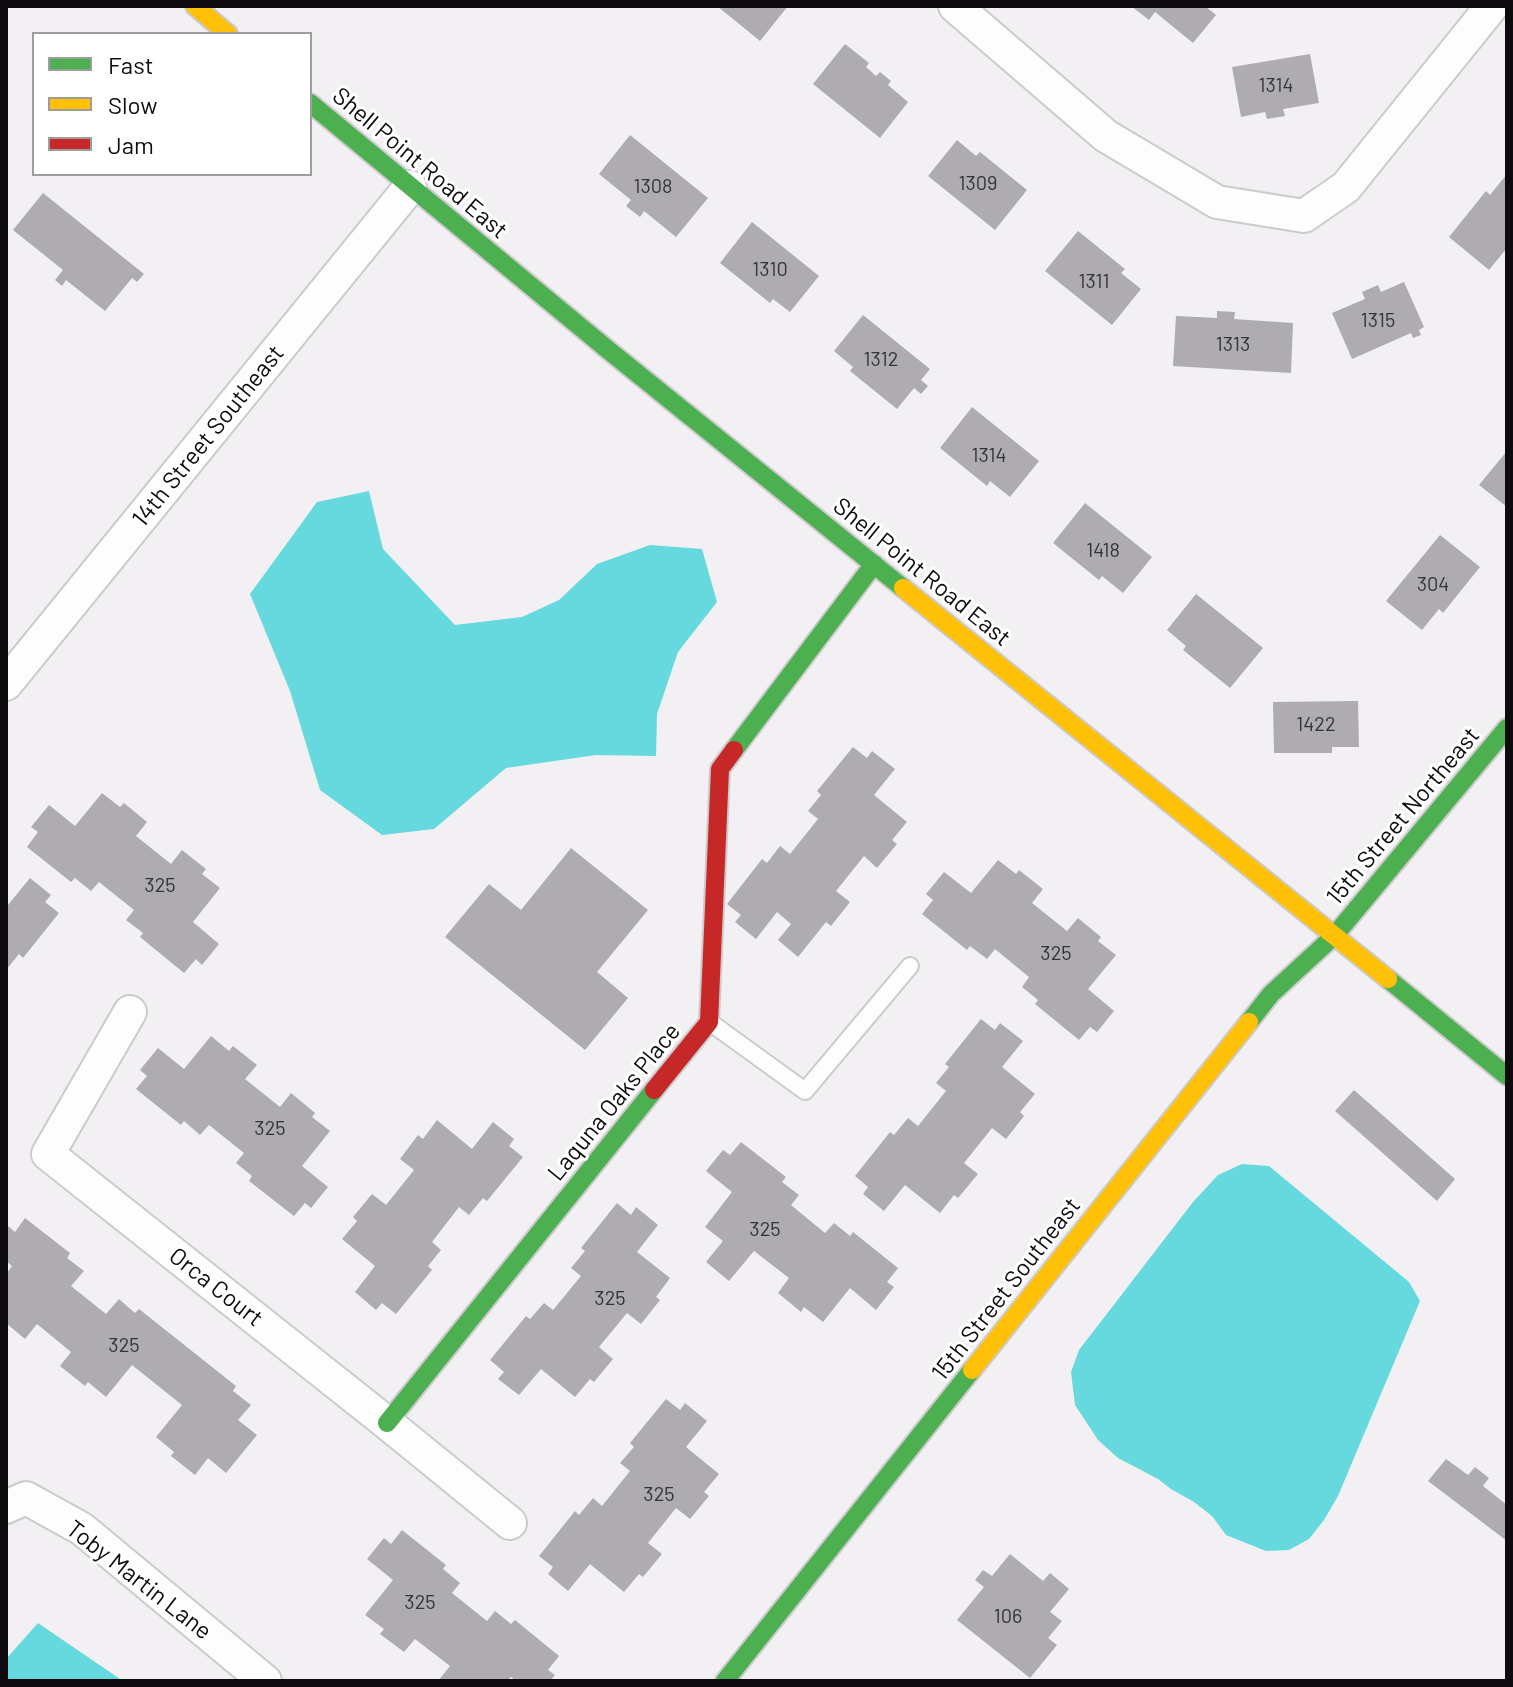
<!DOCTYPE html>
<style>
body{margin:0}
#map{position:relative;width:1513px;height:1687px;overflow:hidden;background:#f2f0f3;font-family:Barlow,sans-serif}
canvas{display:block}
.frame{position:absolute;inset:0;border:8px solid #0d0b0d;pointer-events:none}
.legend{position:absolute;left:32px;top:32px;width:280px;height:144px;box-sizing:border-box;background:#fff;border:2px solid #9e9d9e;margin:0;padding:10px 14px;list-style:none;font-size:24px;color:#0d0b0d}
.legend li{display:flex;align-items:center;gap:16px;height:40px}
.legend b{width:40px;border:2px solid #9e9d9e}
</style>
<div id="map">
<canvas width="1513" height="1687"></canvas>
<div class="frame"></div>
<ul class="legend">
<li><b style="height:10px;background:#4caf50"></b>Fast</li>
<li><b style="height:10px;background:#ffc107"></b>Slow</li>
<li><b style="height:10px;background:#c62828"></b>Jam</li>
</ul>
</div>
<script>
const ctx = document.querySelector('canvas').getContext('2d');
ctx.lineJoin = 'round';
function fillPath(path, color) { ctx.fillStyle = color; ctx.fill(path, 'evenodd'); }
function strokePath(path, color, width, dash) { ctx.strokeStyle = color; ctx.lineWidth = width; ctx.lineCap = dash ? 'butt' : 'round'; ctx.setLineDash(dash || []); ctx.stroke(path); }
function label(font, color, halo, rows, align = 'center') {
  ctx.font = font + ' Barlow,sans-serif'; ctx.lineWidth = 6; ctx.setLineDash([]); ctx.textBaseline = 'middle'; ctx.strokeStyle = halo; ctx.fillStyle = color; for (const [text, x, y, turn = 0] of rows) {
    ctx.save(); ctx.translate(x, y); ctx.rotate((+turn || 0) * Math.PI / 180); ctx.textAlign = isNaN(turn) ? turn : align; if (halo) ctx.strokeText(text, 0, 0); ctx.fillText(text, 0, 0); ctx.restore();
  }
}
fillPath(new Path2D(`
 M 369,491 L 383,549 L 455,625 L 522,617 L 559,600 L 597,564 L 650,545 L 702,549 L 717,602 L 678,652 L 657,714 L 656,756 L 596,755 L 506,768 L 434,829 L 382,835 L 320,790 L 290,691 L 250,594 L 317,502 Z
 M 1242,1164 L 1269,1166 L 1409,1282 L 1420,1301 L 1338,1496 L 1324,1520 L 1309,1539 L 1289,1550 L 1266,1551 L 1226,1535 L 1212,1516 L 1194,1502 L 1171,1489 L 1158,1479 L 1118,1458 L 1098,1440 L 1075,1405 L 1071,1372 L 1079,1350 L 1193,1202 L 1218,1175 Z
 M 38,1623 L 123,1681 L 6,1681 L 6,1659 Z`), '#65d9dd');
fillPath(new Path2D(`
 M 717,6 L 788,6 L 760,41 Z
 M 1131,6 L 1205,6 L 1216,15 L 1193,43 L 1155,12 L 1149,20 Z
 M 845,44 L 869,63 L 866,67 L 876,76 L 880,72 L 891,81 L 888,85 L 908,102 L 880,138 L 813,84 Z
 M 1310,54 L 1319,103 L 1283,109 L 1285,116 L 1267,119 L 1265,112 L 1241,117 L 1232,67 Z
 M 630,135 L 708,198 L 676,237 L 644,211 L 640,217 L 626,206 L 631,200 L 599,174 Z
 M 957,140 L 976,156 L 980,152 L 1027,190 L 995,230 L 928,176 Z
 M 1507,174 L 1507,248 L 1489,270 L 1449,237 L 1486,191 L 1490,195 Z
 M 43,193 L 144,274 L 137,282 L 132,278 L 105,311 L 66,280 L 62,286 L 55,280 L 63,270 L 13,230 Z
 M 752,222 L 819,276 L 790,312 L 773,299 L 770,303 L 720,263 Z
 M 1078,231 L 1125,269 L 1121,273 L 1141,289 L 1112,325 L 1045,271 Z
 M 1404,282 L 1424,327 L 1419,330 L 1421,335 L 1413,338 L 1411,333 L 1352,359 L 1332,313 L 1365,299 L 1362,292 L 1378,285 L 1381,292 Z
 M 1217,311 L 1235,312 L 1234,319 L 1293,323 L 1291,373 L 1173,366 L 1176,316 L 1217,318 Z
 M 863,315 L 930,369 L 921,380 L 928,386 L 921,394 L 914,388 L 897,409 L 850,371 L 853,367 L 834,351 Z
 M 972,407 L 1039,461 L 1010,497 L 990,481 L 987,486 L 940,448 Z
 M 1507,451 L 1507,507 L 1479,485 Z
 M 1085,503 L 1152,557 L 1123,593 L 1102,576 L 1099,580 L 1053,543 Z
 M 1440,535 L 1480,567 L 1443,613 L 1439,609 L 1422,630 L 1386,601 Z
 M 1196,594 L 1263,648 L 1230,688 L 1183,650 L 1186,646 L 1167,630 Z
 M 1358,701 L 1359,747 L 1332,747 L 1332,753 L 1274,753 L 1273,702 Z
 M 853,747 L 867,758 L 872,751 L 895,769 L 874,795 L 907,822 L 892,840 L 897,844 L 877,868 L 864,856 L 836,891 L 850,902 L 831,926 L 826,922 L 798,957 L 778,940 L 791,924 L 777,912 L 756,939 L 735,922 L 741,915 L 727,904 L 762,859 L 767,863 L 780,846 L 790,854 L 818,819 L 808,811 L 821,795 L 817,791 Z
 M 102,793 L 120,807 L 124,803 L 147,822 L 136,836 L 171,864 L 182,850 L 206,869 L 202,874 L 220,888 L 193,922 L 219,944 L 202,965 L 196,959 L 184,973 L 140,937 L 143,933 L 126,920 L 134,910 L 99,882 L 91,891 L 75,878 L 71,882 L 27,847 L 38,832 L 31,827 L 49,805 L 75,826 Z
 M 571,848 L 648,910 L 597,972 L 628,998 L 585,1050 L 445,937 L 489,884 L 521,910 Z
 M 998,860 L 1016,874 L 1019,870 L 1043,889 L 1032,903 L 1067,931 L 1078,918 L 1101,937 L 1098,941 L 1116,955 L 1088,989 L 1114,1011 L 1097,1032 L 1090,1027 L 1079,1040 L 1035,1004 L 1038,1000 L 1022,987 L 1029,977 L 995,949 L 987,959 L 970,946 L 967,950 L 922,914 L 933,900 L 926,894 L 944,872 L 971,893 Z
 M 30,878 L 51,895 L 45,902 L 59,913 L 23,958 L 19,954 L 6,970 L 6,903 L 8,905 Z
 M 981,1019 L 995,1030 L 1000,1023 L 1023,1041 L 1002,1067 L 1035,1094 L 1020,1112 L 1024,1116 L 1006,1139 L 992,1128 L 964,1163 L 978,1174 L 958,1198 L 954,1195 L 940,1213 L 905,1185 L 884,1211 L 863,1194 L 868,1187 L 855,1176 L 890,1132 L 894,1135 L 908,1118 L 918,1126 L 946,1091 L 936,1083 L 949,1067 L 945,1064 Z
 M 211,1036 L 229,1051 L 233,1046 L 257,1065 L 245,1079 L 280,1107 L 291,1093 L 315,1113 L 312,1117 L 330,1131 L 302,1166 L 328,1187 L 311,1208 L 305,1203 L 294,1216 L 249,1181 L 252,1176 L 236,1163 L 244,1153 L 209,1125 L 200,1135 L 184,1121 L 181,1125 L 136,1089 L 147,1076 L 140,1070 L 158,1048 L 184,1069 Z
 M 1354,1090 L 1455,1179 L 1437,1201 L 1335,1111 Z
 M 437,1120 L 472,1149 L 493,1122 L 514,1139 L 509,1146 L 523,1157 L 487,1201 L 483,1198 L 469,1215 L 459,1207 L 432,1242 L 441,1250 L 428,1266 L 432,1270 L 396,1314 L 382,1303 L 376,1310 L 355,1292 L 375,1266 L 342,1239 L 357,1221 L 353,1217 L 372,1194 L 386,1205 L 414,1170 L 400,1159 L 418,1135 L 423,1139 Z
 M 741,1142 L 786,1177 L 782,1182 L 799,1195 L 791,1205 L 825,1233 L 834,1223 L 850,1236 L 853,1232 L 898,1268 L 887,1282 L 894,1287 L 876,1310 L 850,1288 L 823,1322 L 804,1307 L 801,1312 L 778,1293 L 789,1278 L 754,1251 L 729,1281 L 706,1262 L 723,1241 L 705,1227 L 732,1192 L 706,1171 L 723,1150 L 730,1155 Z
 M 617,1203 L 631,1215 L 636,1207 L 658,1225 L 637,1252 L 670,1278 L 656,1297 L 660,1300 L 641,1324 L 627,1313 L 599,1347 L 613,1359 L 594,1382 L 590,1379 L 575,1397 L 541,1369 L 519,1395 L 498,1379 L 504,1372 L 490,1360 L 526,1316 L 530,1319 L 544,1303 L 553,1310 L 581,1276 L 571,1268 L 585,1251 L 581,1248 Z
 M 25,1218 L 70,1253 L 67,1258 L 84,1271 L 71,1286 L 106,1314 L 119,1299 L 135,1313 L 139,1309 L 236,1386 L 233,1391 L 251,1405 L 238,1420 L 257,1435 L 226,1473 L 208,1458 L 195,1475 L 171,1456 L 174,1452 L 156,1437 L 182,1405 L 132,1365 L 106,1397 L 88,1382 L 85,1386 L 60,1366 L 71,1352 L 37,1324 L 25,1339 L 6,1323 L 6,1274 L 12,1266 L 6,1261 L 6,1228 L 8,1226 L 15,1232 Z
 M 666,1399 L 680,1410 L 685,1403 L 707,1421 L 686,1447 L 719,1474 L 704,1492 L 709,1496 L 690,1519 L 676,1508 L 648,1543 L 662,1554 L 643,1577 L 639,1574 L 624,1592 L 590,1564 L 568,1591 L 548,1574 L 553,1567 L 539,1556 L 575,1511 L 579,1515 L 593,1498 L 602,1506 L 630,1471 L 620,1463 L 634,1447 L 630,1443 Z
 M 1446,1459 L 1468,1475 L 1475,1467 L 1489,1478 L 1483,1486 L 1507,1505 L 1507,1541 L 1428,1481 Z
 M 402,1530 L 446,1565 L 443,1569 L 460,1583 L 452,1593 L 487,1621 L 495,1611 L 511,1624 L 515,1620 L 559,1656 L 548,1670 L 555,1675 L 550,1681 L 516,1681 L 511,1677 L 507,1681 L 438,1681 L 450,1666 L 415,1639 L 404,1652 L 380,1634 L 384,1629 L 365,1615 L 393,1580 L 367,1559 L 384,1538 L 391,1544 Z
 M 1010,1554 L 1043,1581 L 1050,1573 L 1069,1589 L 1050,1612 L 1062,1621 L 1048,1638 L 1057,1645 L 1030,1678 L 957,1620 L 984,1587 L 975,1580 L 983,1570 L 992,1576 Z`), '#aeacaf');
const lane = new Path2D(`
 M 711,1023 L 805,1091 L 910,966`);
const street = new Path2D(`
 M 955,6 L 1106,136 L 1217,202 L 1304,216 L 1346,187 L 1492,6
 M 6,684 L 410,187
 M 130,1012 L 48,1154 L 387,1423 L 510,1523
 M 6,1507 L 26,1498 L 82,1529 L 265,1681`);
const fast = new Path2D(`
 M 310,103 L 607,349 L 903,588
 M 734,750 L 874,564
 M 1388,979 L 1507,1076
 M 1249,1022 L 1271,994 L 1335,935 L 1507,728
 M 387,1423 L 654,1090
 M 725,1681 L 972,1370`);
const slow = new Path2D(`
 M 195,6 L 228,34
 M 903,588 L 1388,979
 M 972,1370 L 1249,1022`);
const jam = new Path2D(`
 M 654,1090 L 709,1022 L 720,769 L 734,750`);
strokePath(lane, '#cccacc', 20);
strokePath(street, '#cccacc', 36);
strokePath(fast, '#cccacc', 22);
strokePath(slow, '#cccacc', 22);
strokePath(jam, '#cccacc', 22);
strokePath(lane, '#fdfdfd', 16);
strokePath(street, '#fdfdfd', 32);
strokePath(fast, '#4caf50', 18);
strokePath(slow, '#ffc107', 18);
strokePath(jam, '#c62828', 18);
label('20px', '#353336', null, [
 ["1314",1276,85],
 ["1309",978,183],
 ["1308",653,186],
 ["1310",770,269],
 ["1311",1094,281],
 ["1315",1378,320],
 ["1313",1233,344],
 ["1312",881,359],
 ["1314",989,455],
 ["1418",1103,550],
 ["304",1433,584],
 ["1422",1316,724],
 ["325",160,885],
 ["325",1056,953],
 ["325",270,1128],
 ["325",765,1229],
 ["325",610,1298],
 ["325",124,1345],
 ["325",659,1494],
 ["325",420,1602],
 ["106",1008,1616]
]);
label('24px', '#0d0b0d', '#fff', [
 ["Shell Point Road East",420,163,40],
 ["14th Street Southeast",208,436,-51],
 ["Shell Point Road East",922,572,39],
 ["15th Street Northeast",1403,816,-50],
 ["Laquna Oaks Place",614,1102,-51],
 ["Orca Court",216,1287,38],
 ["15th Street Southeast",1006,1289,-52],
 ["Toby Martin Lane",139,1580,38]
]);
</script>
